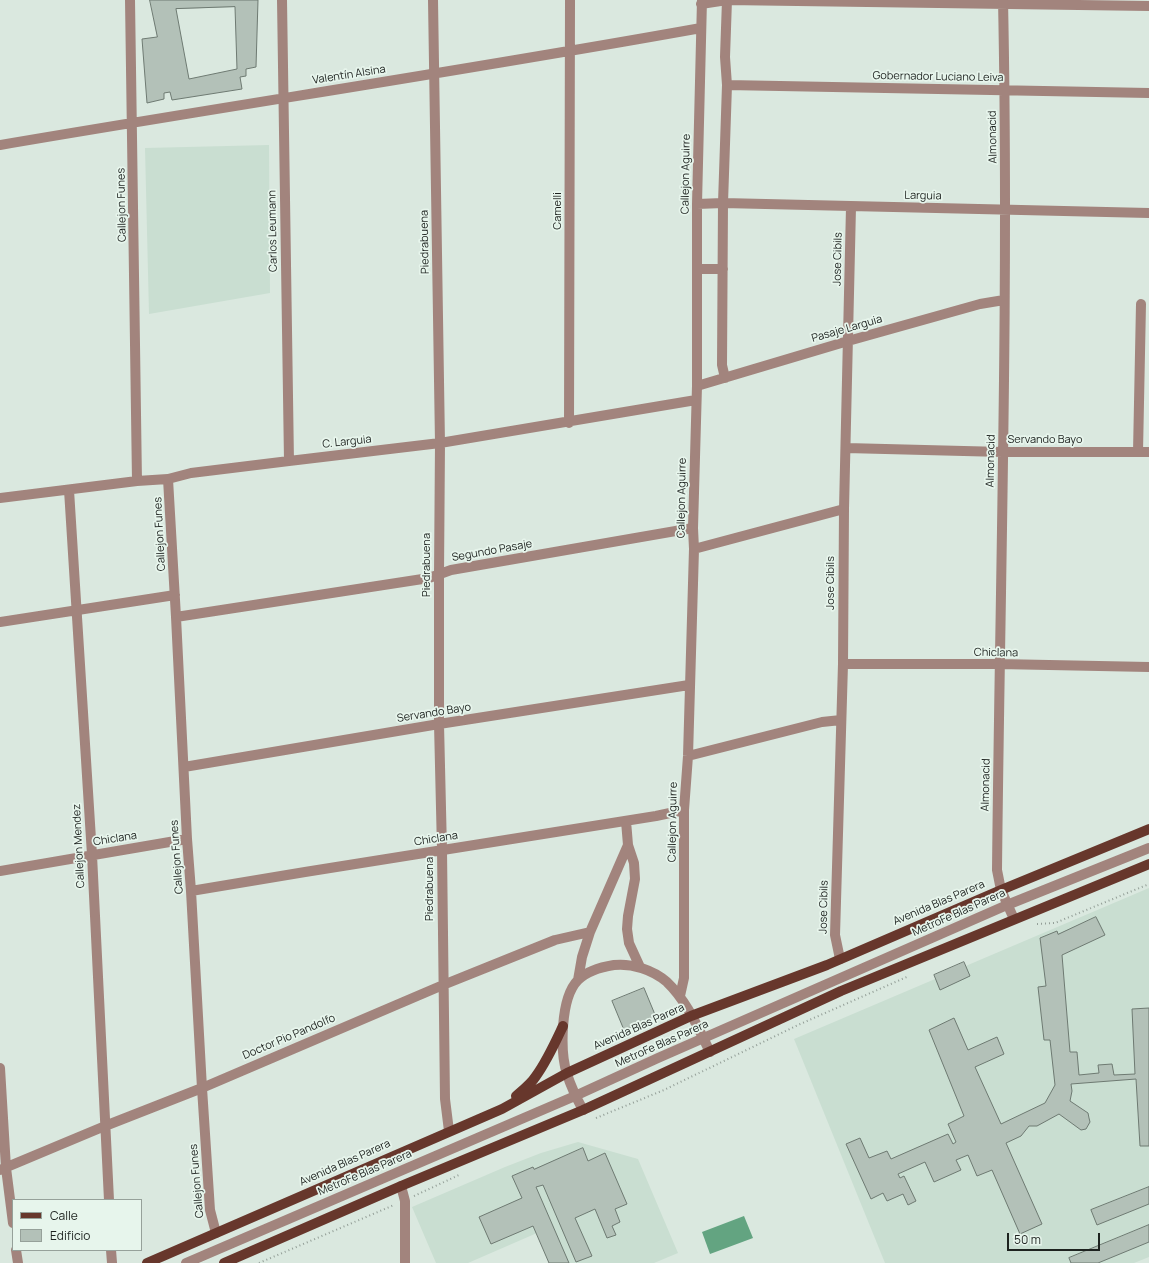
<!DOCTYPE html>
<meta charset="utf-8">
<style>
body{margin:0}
#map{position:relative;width:1149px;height:1263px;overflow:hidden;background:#dae8df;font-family:Manrope,sans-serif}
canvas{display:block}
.legend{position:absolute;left:12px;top:1199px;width:130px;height:52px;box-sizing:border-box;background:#e7f5ec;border:1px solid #96a19a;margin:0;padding:5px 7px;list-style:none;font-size:12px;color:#1d221f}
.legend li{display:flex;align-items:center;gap:8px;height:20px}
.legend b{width:20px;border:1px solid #96a19a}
.scale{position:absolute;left:1007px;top:1233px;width:93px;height:18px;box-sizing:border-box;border:2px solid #1d221f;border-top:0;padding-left:5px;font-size:12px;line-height:14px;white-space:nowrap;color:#1d221f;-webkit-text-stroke:3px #e7f5ec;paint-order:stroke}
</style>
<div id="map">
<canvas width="1149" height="1263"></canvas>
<ul class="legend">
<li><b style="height:5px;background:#67372c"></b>Calle</li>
<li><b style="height:11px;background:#b3c1b8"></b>Edificio</li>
</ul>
<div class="scale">50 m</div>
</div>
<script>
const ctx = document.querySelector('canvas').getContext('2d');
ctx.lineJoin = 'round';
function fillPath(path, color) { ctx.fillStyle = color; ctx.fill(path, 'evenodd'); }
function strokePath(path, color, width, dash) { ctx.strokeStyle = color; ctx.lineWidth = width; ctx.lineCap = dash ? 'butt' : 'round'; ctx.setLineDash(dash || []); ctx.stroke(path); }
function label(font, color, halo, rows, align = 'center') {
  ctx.font = font + ' Manrope,sans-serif'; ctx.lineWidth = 3.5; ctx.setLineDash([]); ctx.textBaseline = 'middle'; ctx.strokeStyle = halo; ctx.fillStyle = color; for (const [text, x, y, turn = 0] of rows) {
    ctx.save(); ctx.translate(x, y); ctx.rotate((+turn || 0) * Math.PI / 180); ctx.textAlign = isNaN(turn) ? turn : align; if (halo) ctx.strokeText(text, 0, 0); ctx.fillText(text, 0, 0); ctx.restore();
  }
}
fillPath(new Path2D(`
 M 269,145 L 270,293 L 149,314 L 145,148 Z
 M 1149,888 L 1149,1257 L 1134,1263 L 885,1263 L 794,1039 Z
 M 578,1142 L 638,1159 L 678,1253 L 654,1263 L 549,1263 L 537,1233 L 468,1263 L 436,1263 L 412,1207 L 505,1167 L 541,1153 Z`), '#c9ded1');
fillPath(new Path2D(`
 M 744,1216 L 753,1238 L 710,1254 L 702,1232 Z`), '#63a481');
const building = new Path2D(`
 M 150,0 L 258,0 L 256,67 L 246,69 L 246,76 L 240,77 L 242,89 L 172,100 L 170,92 L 164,93 L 164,99 L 147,103 L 142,39 L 157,37 ZM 235,7 L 237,69 L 189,79 L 176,9 Z
 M 1096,917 L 1105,935 L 1062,955 L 1070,1052 L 1077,1052 L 1079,1075 L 1099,1073 L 1098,1065 L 1112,1064 L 1114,1075 L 1135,1074 L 1132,1009 L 1149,1008 L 1149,1146 L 1140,1146 L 1136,1079 L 1071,1084 L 1072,1091 L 1070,1101 L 1088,1113 L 1089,1118 L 1090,1122 L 1086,1129 L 1081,1130 L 1059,1114 L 1037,1126 L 1029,1126 L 1021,1136 L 1006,1143 L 1042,1224 L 1020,1234 L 992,1170 L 977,1176 L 968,1155 L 956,1160 L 961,1170 L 934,1182 L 925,1162 L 898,1174 L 900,1178 L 904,1176 L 916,1201 L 908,1205 L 903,1194 L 887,1201 L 883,1193 L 871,1199 L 846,1144 L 860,1138 L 869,1158 L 887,1151 L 891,1159 L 948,1134 L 953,1144 L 956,1142 L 948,1124 L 964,1116 L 929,1030 L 954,1018 L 968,1050 L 997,1037 L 1004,1054 L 975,1067 L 1001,1124 L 1045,1103 L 1055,1085 L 1050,1040 L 1044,1040 L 1038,987 L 1046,986 L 1040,938 L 1057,931 L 1058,934 Z
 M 964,962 L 970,976 L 940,990 L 934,975 Z
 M 644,988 L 656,1017 L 624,1030 L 612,1001 Z
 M 583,1148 L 588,1161 L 605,1153 L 627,1204 L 615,1209 L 620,1222 L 612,1226 L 616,1235 L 607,1238 L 595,1209 L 575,1218 L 592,1256 L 576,1262 L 543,1185 L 536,1187 L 569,1263 L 549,1263 L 533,1226 L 491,1244 L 479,1217 L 522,1198 L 512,1176 L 533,1167 L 534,1169 Z
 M 1149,1187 L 1149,1204 L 1097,1225 L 1091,1210 Z
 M 1149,1225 L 1149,1242 L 1098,1263 L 1071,1263 L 1069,1258 Z`);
fillPath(building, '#b3c1b8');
strokePath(building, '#6e7a72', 1);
strokePath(new Path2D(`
 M 1037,924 L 1055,923 L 1149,884
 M 596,1118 L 664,1090 L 798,1025 L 909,976
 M 414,1196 L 459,1175
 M 259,1263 L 394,1205`), '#939e97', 2, [1, 3]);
strokePath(new Path2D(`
 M 130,0 L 137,481
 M 282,0 L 289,461
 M 433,0 L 440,443 L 439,574 L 439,724 L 442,850 L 445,1099 L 449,1131
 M 1003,0 C 1009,290 1000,580 997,870 L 1001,890 L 1014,919
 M 701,4 L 727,0 L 1149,6
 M 727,85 L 1149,93
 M 0,145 C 234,105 468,70 701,28
 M 697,204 L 723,203 L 1149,213
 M 697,269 L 723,269
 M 725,378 L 722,365 L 723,203 L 727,85 L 725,57 L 727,0
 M 697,386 L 848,341 L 980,304 L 1004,300
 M 569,423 L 570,0
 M 846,448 L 1003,452 L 1149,452
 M 1138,452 L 1141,304
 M 168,479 L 176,617 L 187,839 L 191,891 L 202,1088 L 210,1210 L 216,1233
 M 69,490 L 92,855 L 109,1200
 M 0,498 L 137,481 L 168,479 L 191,473 L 289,461 L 440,443 L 696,400
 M 694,549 L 844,509
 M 176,617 L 429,578 L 451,570 L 693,528
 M 0,622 L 175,595
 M 843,664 L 999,664 L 1149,667
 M 688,756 L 822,722 L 841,720
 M 184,767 L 439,724 L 689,685
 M 626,821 L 628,845 L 634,863 L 635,879 L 628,916 L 627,929 L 629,943 L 640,967
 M 0,871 L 187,839
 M 191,891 L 305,872 L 656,816 L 684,810
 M 840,959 L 835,935 L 843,664 L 844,509 L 851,207
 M 578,980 L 582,957 L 590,932 L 628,845
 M 680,996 L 684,978 L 684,810 L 688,756 L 694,549 L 693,528 L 697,386 L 697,204 L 702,0
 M 0,1068 L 6,1168 L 13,1223
 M 583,1110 C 577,1099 571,1087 567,1074 C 560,1052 560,998 578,980 C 587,971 601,967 614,965 C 632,963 653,970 667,982 C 687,1001 698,1028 710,1052
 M 0,1170 L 105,1126 L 202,1088 L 443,985 L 555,940 L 590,932
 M 401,1186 L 405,1201 L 405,1263
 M 16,1250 L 18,1263
 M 111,1250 L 112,1263
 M 186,1263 L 575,1096 L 658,1058 L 1007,905 L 1149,848`), '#a2847d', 10);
strokePath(new Path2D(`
 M 516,1096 C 523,1090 531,1084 536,1076 C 547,1061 555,1043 563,1026
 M 147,1263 L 502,1109 L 567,1073 L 691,1016 L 827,965 L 1001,890 L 1149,829
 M 224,1263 L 401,1186 L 583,1110 L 841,991 L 1149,864`), '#67372c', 10);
label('11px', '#1d221f', '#e7f5ec', [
 ["Valentín Alsina",349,75,-9],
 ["Gobernador Luciano Leiva",938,77,1],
 ["Almonacid",993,137,-91],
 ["Callejon Aguirre",686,174,-89],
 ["Larguia",923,196,1],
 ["Callejon Funes",122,205,-91],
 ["Camelli",558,211,-90],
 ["Carlos Leumann",273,231,-91],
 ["Piedrabuena",425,242,-91],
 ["Jose Cibils",838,259,-89],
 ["Pasaje Larguia",847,329,-16],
 ["Servando Bayo",1045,440],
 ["C. Larguia",347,442,-6],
 ["Almonacid",991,461,-89],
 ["Callejon Aguirre",682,498,-89],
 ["Callejon Funes",160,534,-93],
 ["Segundo Pasaje",492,551,-10],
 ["Piedrabuena",427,565,-90],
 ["Jose Cibils",831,583,-90],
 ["Chiclana",996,653,1],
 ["Servando Bayo",434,713,-9],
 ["Almonacid",986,785,-89],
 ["Callejon Aguirre",673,822,-89],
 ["Chiclana",115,839,-9],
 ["Chiclana",436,839,-9],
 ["Callejon Mendez",79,846,-93],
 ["Callejon Funes",177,857,-94],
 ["Piedrabuena",430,889,-90],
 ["Avenida Blas Parera",939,903,-23],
 ["Jose Cibils",824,907,-89],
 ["MetroFe Blas Parera",959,913,-24],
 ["Avenida Blas Parera",639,1027,-24],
 ["Doctor Pio Pandolfo",289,1037,-23],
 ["MetroFe Blas Parera",662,1044,-24],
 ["Avenida Blas Parera",345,1163,-24],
 ["MetroFe Blas Parera",365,1173,-23],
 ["Callejon Funes",197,1181,-95]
]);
</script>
